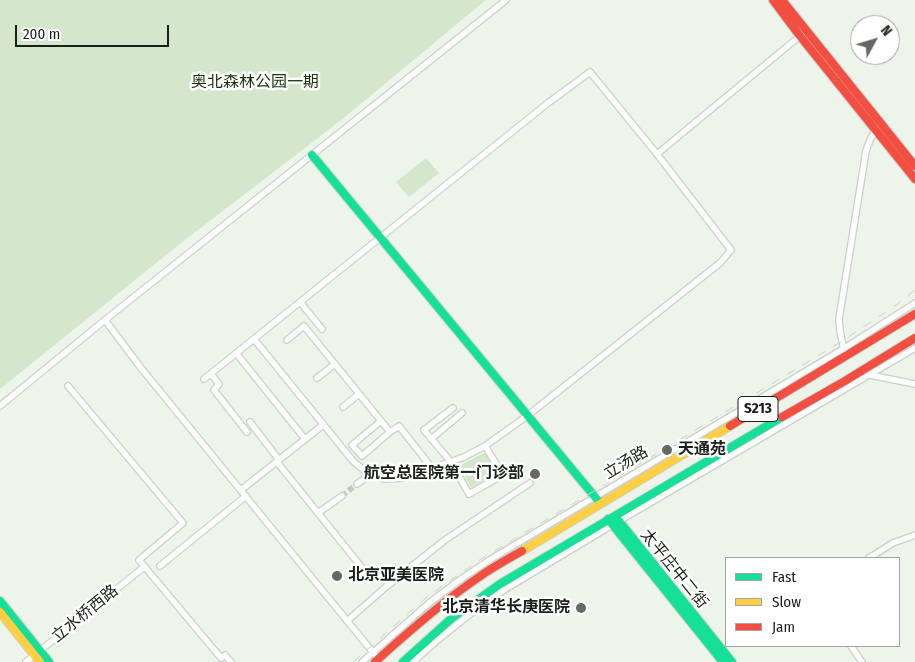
<!DOCTYPE html>
<meta charset="utf-8">
<style>
body{margin:0}
#map{position:relative;width:915px;height:662px;overflow:hidden;background:#edf4ea;font-family:"Fira Sans Condensed",sans-serif}
canvas{display:block}
.legend{position:absolute;left:725px;top:557px;width:175px;height:90px;box-sizing:border-box;background:#fff;border:1px solid #a3a5a3;margin:0;padding:6px 9px;list-style:none;font-size:15px;color:#1a1f19}
.legend li{display:flex;align-items:center;gap:10px;height:25px}
.legend b{width:25px;border:1px solid #a3a5a3}
.north{position:absolute;left:850px;top:15px;width:50px;height:50px;box-sizing:border-box;background:#fff;border:1px solid #a3a5a3;border-radius:50%;rotate:51deg;font-size:14px;font-weight:700;line-height:20px;text-align:center;color:#1a1f19}
.north::after{content:'';display:block;margin:auto;width:18px;height:22px;background:#646a62;clip-path:polygon(50% 0,100% 100%,50% 72%,0 100%)}
.scale{position:absolute;left:15px;top:25px;width:154px;height:22px;box-sizing:border-box;border:2px solid #1a1f19;border-top:0;padding-left:6px;font-size:15px;line-height:18px;white-space:nowrap;color:#1a1f19;-webkit-text-stroke:4px #fff;paint-order:stroke}
</style>
<div id="map">
<canvas width="915" height="662"></canvas>
<ul class="legend">
<li><b style="height:6px;background:#16e098"></b>Fast</li>
<li><b style="height:6px;background:#ffcf43"></b>Slow</li>
<li><b style="height:6px;background:#f24e42"></b>Jam</li>
</ul>
<div class="north">N</div>
<div class="scale">200 m</div>
</div>
<script>
const ctx = document.querySelector('canvas').getContext('2d');
ctx.lineJoin = 'round';
function fillPath(path, color) { ctx.fillStyle = color; ctx.fill(path, 'evenodd'); }
function strokePath(path, color, width, dash) { ctx.strokeStyle = color; ctx.lineWidth = width; ctx.lineCap = dash ? 'butt' : 'round'; ctx.setLineDash(dash || []); ctx.stroke(path); }
function label(font, color, halo, rows, align = 'center') {
  ctx.font = font + ' "Fira Sans Condensed","Noto Sans SC",sans-serif'; ctx.lineWidth = 5; ctx.setLineDash([]); ctx.textBaseline = 'middle'; ctx.strokeStyle = halo; ctx.fillStyle = color; for (const [text, x, y, turn = 0] of rows) {
    ctx.save(); ctx.translate(x, y); ctx.rotate((+turn || 0) * Math.PI / 180); ctx.textAlign = isNaN(turn) ? turn : align; if (halo) ctx.strokeText(text, 0, 0); ctx.fillText(text, 0, 0); ctx.restore();
  }
}
fillPath(new Path2D(`
 M 0,0 L 486,0 L 340,121 L 181,243 L 0,389 Z
 M 426,158 L 439,173 L 409,197 L 396,182 Z
 M 486,452 L 497,473 L 471,488 L 459,466 Z`), '#d4e6cc');
strokePath(new Path2D(`
 M 342,496 L 357,484`), '#c3c9c0', 5.5, [5.5, 3]);
const street = new Path2D(`
 M 657,154 L 806,31
 M 300,302 L 322,329
 M 105,320 L 141,368 L 375,655
 M 287,340 L 304,326 L 390,432 L 399,426 L 432,468
 M 844,350 L 840,331 L 839,319 L 866,151 C 869,143 871,134 878,128
 M 236,353 L 305,439
 M 211,374 L 219,384 L 214,390 L 247,432
 M 870,375 L 915,384
 M 317,378 L 335,364
 M 204,379 L 548,103 L 590,72 L 657,154 L 731,250 L 720,263 L 527,416 L 485,446 L 464,457 L 404,478 L 384,479 L 366,472 L 353,461 L 254,339
 M 68,386 L 183,523 L 139,560 L 221,658 L 225,655 L 231,662
 M 0,406 L 105,320 L 506,0
 M 343,407 L 359,394
 M 453,408 L 424,430 L 451,462 L 469,494 L 503,475 L 485,446
 M 381,421 L 352,445 L 362,456 L 390,432
 M 250,422 L 279,460
 M 431,439 L 462,413
 M 277,462 L 363,569
 M 357,484 L 371,474
 M 241,490 L 323,425
 M 318,513 L 342,496
 M 869,558 L 893,543 L 915,535
 M 160,566 L 246,496
 M 347,621 L 387,586 L 445,540 L 530,483
 M 851,646 L 862,662
 M 26,662 L 144,567
 M 362,662 L 429,603 L 461,579 L 491,559 L 843,349 L 915,303
 M 413,662 L 440,638 L 469,615 L 504,590 L 619,521 L 915,348`);
const fast = new Path2D(`
 M 312,155 L 600,503
 M 615,516 L 732,662
 M 608,519 L 723,662
 M 0,601 L 49,662
 M 403,662 L 452,618 L 500,584 L 782,417`);
const slow = new Path2D(`
 M 522,551 L 730,426
 M 0,612 L 40,662`);
const jam = new Path2D(`
 M 773,0 L 800,36 L 915,179
 M 782,0 L 915,166
 M 782,417 L 845,381 L 915,338
 M 730,426 L 915,314
 M 375,662 C 408,632 442,602 479,577 C 493,567 508,559 522,551`);
strokePath(street, '#cbd0c8', 8);
strokePath(fast, '#cbd0c8', 10);
strokePath(slow, '#cbd0c8', 10);
strokePath(jam, '#cbd0c8', 10);
strokePath(street, '#fcfdfc', 5.5);
strokePath(fast, '#16e098', 8);
strokePath(slow, '#ffcf43', 8);
strokePath(jam, '#f24e42', 8);
strokePath(new Path2D(`
 M 353,662 L 427,597 L 481,559 L 666,448 L 839,343 L 892,308 L 915,290`), '#cdcfcb', 1, [9, 9]);
for (const [x, y, r, color] of [
 [667,450,6,"#646a62"],
 [535,474,6,"#646a62"],
 [337,576,6,"#646a62"],
 [581,608,6,"#646a62"]
]) { const dot = new Path2D(); dot.arc(x, y, r, 0, 2 * Math.PI); ctx.fillStyle = color; ctx.fill(dot); strokePath(dot, '#fff', 2); }
for (const [x, y, w] of [
 [758,409,40]
]) { const box = new Path2D(); box.roundRect(x - w / 2, y - 12.5, w, 25, 4); ctx.fillStyle = '#fff'; ctx.fill(box); strokePath(box, '#1a1f19', 1); }
label('bold 15px', '#1a1f19', null, [
 ["S213",758,409]
]);
label('16px', '#173408', '#fff', [
 ["奥北森林公园一期",255,83]
]);
label('bold 16px', '#1a1f19', '#fff', [
 ["天通苑",678,450],
 ["航空总医院第一门诊部",524,474,"right"],
 ["北京亚美医院",348,576],
 ["北京清华长庚医院",570,608,"right"]
], 'left');
label('16px', '#1a1f19', '#fff', [
 ["立汤路",626,463,-31],
 ["太平庄中二街",674,569,51],
 ["立水桥西路",85,614,-39]
]);
</script>
